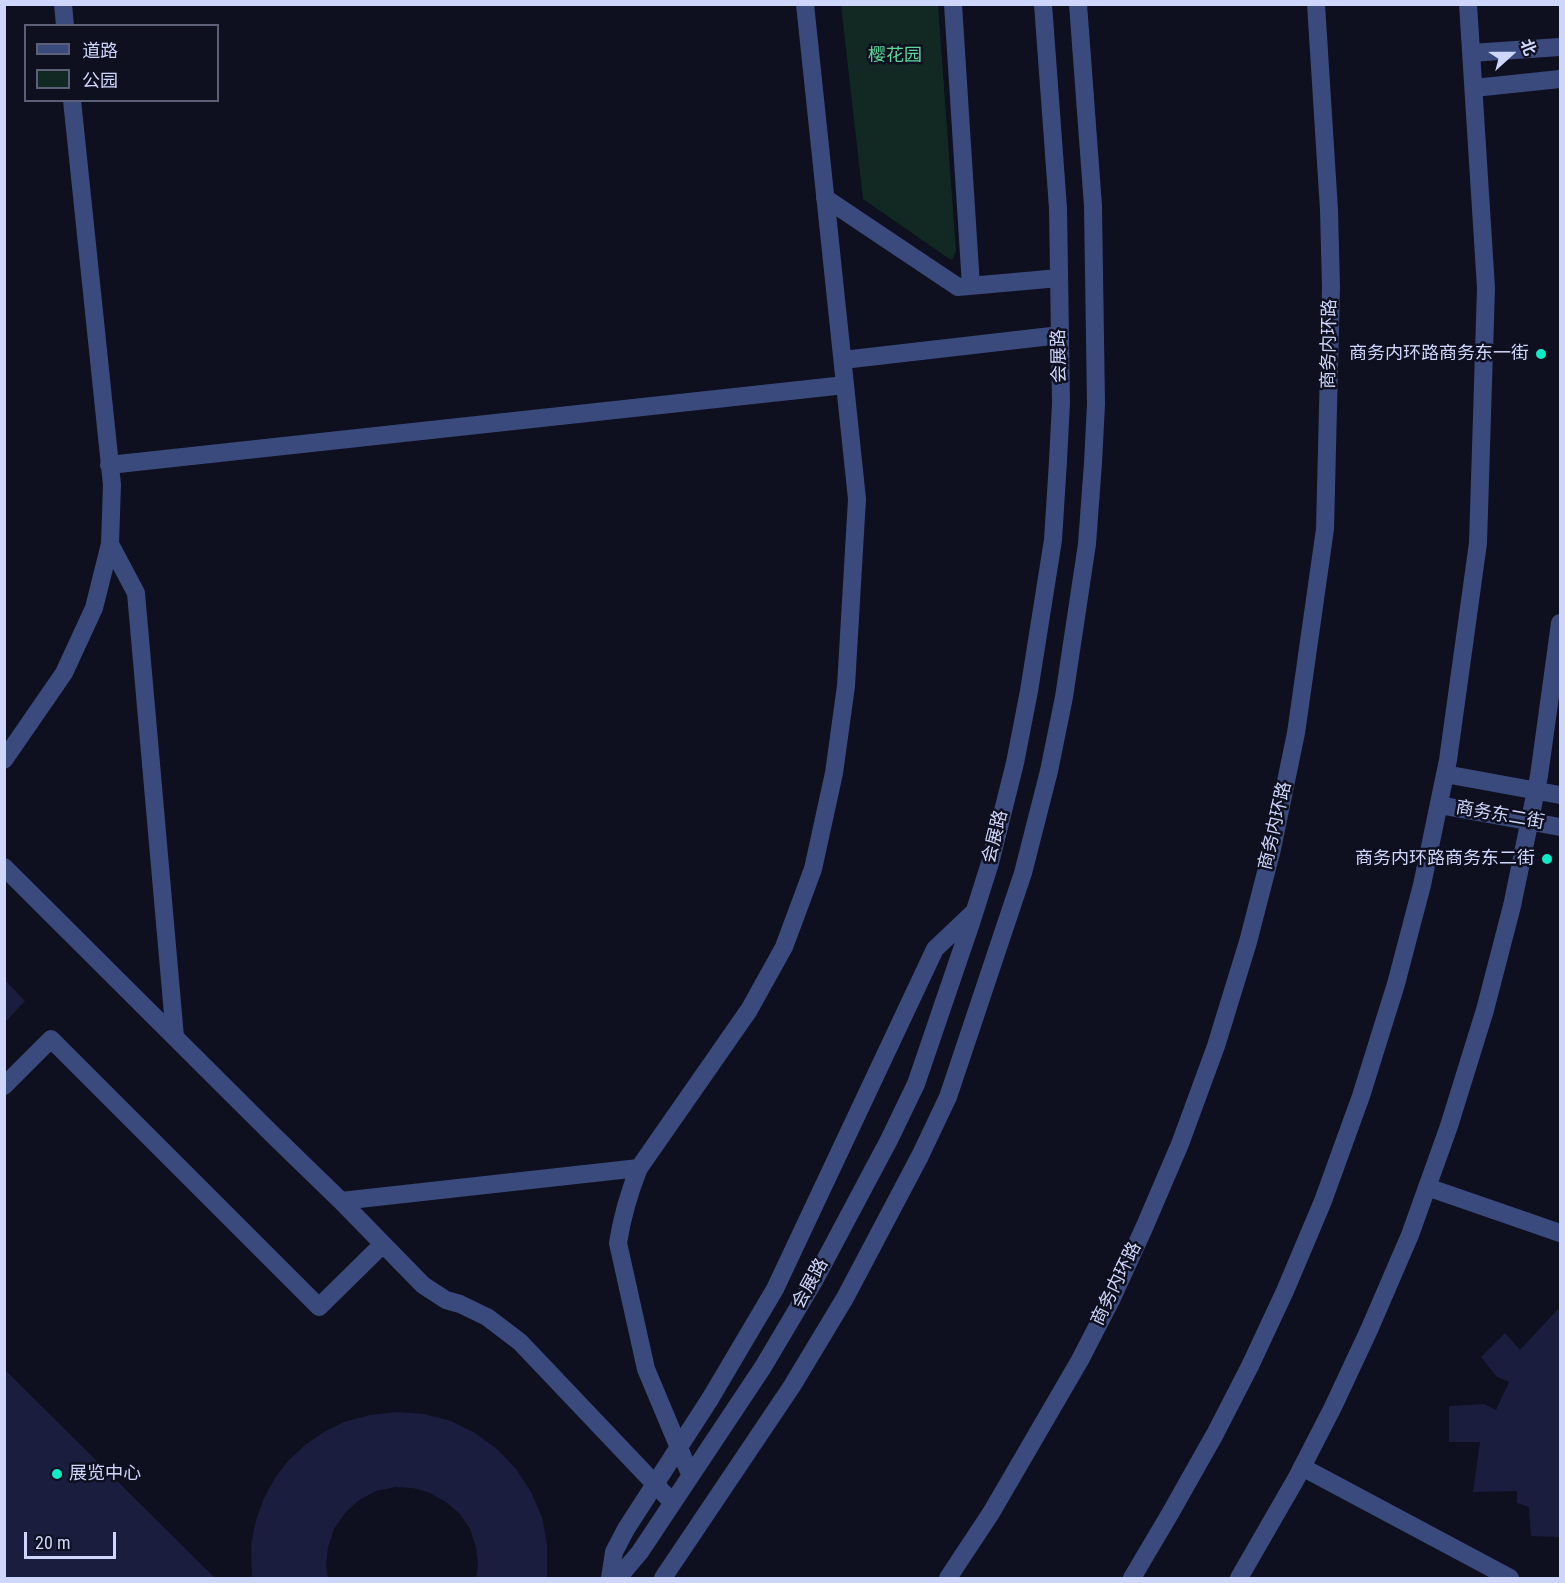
<!DOCTYPE html>
<meta charset="utf-8">
<style>
body{margin:0}
#map{position:relative;width:1565px;height:1583px;overflow:hidden;background:#0e0f1f;font-family:"Roboto Condensed","Noto Sans SC",sans-serif}
canvas{display:block}
.frame{position:absolute;inset:0;border:6px solid #cfd6fc;pointer-events:none}
.legend{position:absolute;left:24px;top:24px;width:195px;height:78px;box-sizing:border-box;background:#0e0f1f;border:2px solid #5b5f77;margin:0;padding:8px 10px;list-style:none;font-size:18px;color:#cfd6fc}
.legend li{display:flex;align-items:center;gap:12px;height:30px}
.legend b{width:30px;border:2px solid #5b5f77}
.north{position:absolute;left:1481px;top:24px;width:60px;height:60px;-webkit-text-stroke:4px #0e0f1f;paint-order:stroke;rotate:69deg;font-size:16px;font-weight:700;line-height:24px;text-align:center;color:#cfd6fc}
.north::after{content:'';display:block;margin:auto;width:21px;height:27px;background:#cfd6fc;clip-path:polygon(50% 0,100% 100%,50% 72%,0 100%)}
.scale{position:absolute;left:24px;top:1532px;width:92px;height:27px;box-sizing:border-box;border:3px solid #cfd6fc;border-top:0;padding-left:8px;font-size:18px;line-height:21px;white-space:nowrap;color:#cfd6fc;-webkit-text-stroke:4px #0e0f1f;paint-order:stroke}
</style>
<div id="map">
<canvas width="1565" height="1583"></canvas>
<div class="frame"></div>
<ul class="legend">
<li><b style="height:8px;background:#3b4a7c"></b>道路</li>
<li><b style="height:16px;background:#112922"></b>公园</li>
</ul>
<div class="north">北</div>
<div class="scale">20 m</div>
</div>
<script>
const ctx = document.querySelector('canvas').getContext('2d');
ctx.lineJoin = 'round';
function fillPath(path, color) { ctx.fillStyle = color; ctx.fill(path, 'evenodd'); }
function strokePath(path, color, width, dash) { ctx.strokeStyle = color; ctx.lineWidth = width; ctx.lineCap = dash ? 'butt' : 'round'; ctx.setLineDash(dash || []); ctx.stroke(path); }
function label(font, color, halo, rows, align = 'center') {
  ctx.font = font + ' "Roboto Condensed","Noto Sans SC",sans-serif'; ctx.lineWidth = 5; ctx.setLineDash([]); ctx.textBaseline = 'middle'; ctx.strokeStyle = halo; ctx.fillStyle = color; for (const [text, x, y, turn = 0] of rows) {
    ctx.save(); ctx.translate(x, y); ctx.rotate((+turn || 0) * Math.PI / 180); ctx.textAlign = isNaN(turn) ? turn : align; if (halo) ctx.strokeText(text, 0, 0); ctx.fillText(text, 0, 0); ctx.restore();
  }
}
fillPath(new Path2D(`
 M 841,5 L 938,5 L 956,251 L 952,260 L 948,258 L 863,199 Z`), '#112922');
fillPath(new Path2D(`
 M 5,980 L 25,1001 L 5,1022 Z
 M 1558,1309 L 1560,1312 L 1560,1537 L 1531,1536 L 1529,1507 L 1517,1503 L 1517,1491 L 1473,1492 L 1480,1442 L 1449,1442 L 1449,1406 L 1484,1404 L 1496,1410 L 1509,1382 L 1497,1377 L 1481,1357 L 1505,1333 L 1520,1350 Z
 M 4,1369 L 215,1578 L 4,1578 Z
 M 397,1412 L 424,1414 L 451,1421 L 475,1433 L 497,1449 L 516,1469 L 531,1492 L 542,1517 L 547,1544 L 547,1578 L 476,1578 L 478,1565 L 476,1547 L 470,1529 L 460,1514 L 446,1502 L 430,1493 L 413,1488 L 395,1487 L 376,1491 L 359,1500 L 345,1513 L 334,1529 L 328,1547 L 326,1566 L 328,1578 L 252,1578 L 251,1545 L 256,1520 L 264,1498 L 275,1478 L 288,1461 L 305,1445 L 324,1432 L 344,1422 L 370,1415 Z`), '#1b1d3f');
strokePath(new Path2D(`
 M 63,4 L 65,26
 M 953,4 L 971,286
 M 1471,53 L 1560,47
 M 1474,88 L 1560,79
 M 825,198 L 958,287 L 1059,278
 M 843,360 L 1060,335
 M 109,465 L 845,385
 M 110,544 L 136,593 L 175,1037
 M 4,760 L 64,673 L 94,608 L 110,544 L 112,485 L 72,100
 M 1445,774 L 1560,795
 M 1439,805 L 1560,827
 M 4,867 L 272,1134 L 341,1201 L 423,1285 L 446,1300 L 460,1304 L 487,1317 L 520,1342 L 672,1502
 M 4,1086 L 51,1039 L 319,1307 L 382,1245
 M 1427,1187 L 1560,1233
 M 341,1201 L 639,1168
 M 710,1399 L 775,1289 L 935,949 L 974,912
 M 1302,1467 L 1510,1578
 M 690,1474 L 646,1369 L 618,1243 C 622,1217 629,1193 639,1168 L 749,1010 L 784,947 L 813,869 L 834,773 L 846,686 L 857,499 L 805,4
 M 618,1578 L 640,1552 L 763,1367 L 814,1281 L 889,1140 L 916,1084 L 971,923 L 990,863 L 1015,763 L 1029,691 L 1053,540 L 1058,461 L 1061,403 L 1058,208 L 1043,4
 M 663,1578 L 792,1386 L 845,1298 L 920,1156 L 948,1097 L 1023,873 L 1049,771 L 1064,697 L 1087,544 L 1093,463 L 1096,404 L 1093,206 L 1078,4
 M 948,1578 L 991,1513 L 1080,1360 L 1112,1298 L 1144,1228 L 1180,1144 L 1216,1046 L 1248,942 L 1272,849 L 1296,733 L 1325,529 L 1331,287 L 1329,210 L 1316,4
 M 1132,1578 L 1171,1512 L 1215,1434 L 1250,1366 L 1285,1291 L 1323,1201 L 1361,1096 L 1396,984 L 1422,885 L 1448,760 L 1478,543 L 1486,288 L 1468,4
 M 1239,1578 L 1296,1479 L 1333,1407 L 1369,1330 L 1410,1235 L 1449,1126 L 1485,1010 L 1512,906 L 1539,776 L 1560,623`), '#3b4a7c', 18);
strokePath(new Path2D(`
 M 610,1578 L 614,1552 L 626,1529 L 710,1399`), '#3b4a7c', 18);
for (const [x, y, r, color] of [
 [1541,354,6,"#0debc7"],
 [1547,859,6,"#0debc7"],
 [57,1474,6,"#0debc7"]
]) { const dot = new Path2D(); dot.arc(x, y, r, 0, 2 * Math.PI); ctx.fillStyle = color; ctx.fill(dot); strokePath(dot, '#0e0f1f', 2); }
label('18px', '#5fd89a', '#0e0f1f', [
 ["樱花园",895,56]
]);
label('18px', '#cfd6fc', '#0e0f1f', [
 ["商务内环路",1330,344,-89],
 ["会展路",1060,356,-91],
 ["商务东二街",1500,816,10],
 ["商务内环路",1276,826,-77],
 ["会展路",996,837,-76],
 ["会展路",811,1284,-61],
 ["商务内环路",1117,1284,-64]
]);
label('18px', '#cfd6fc', '#0e0f1f', [
 ["商务内环路商务东一街",1529,354],
 ["商务内环路商务东二街",1535,859],
 ["展览中心",69,1474,"left"]
], 'right');
</script>
